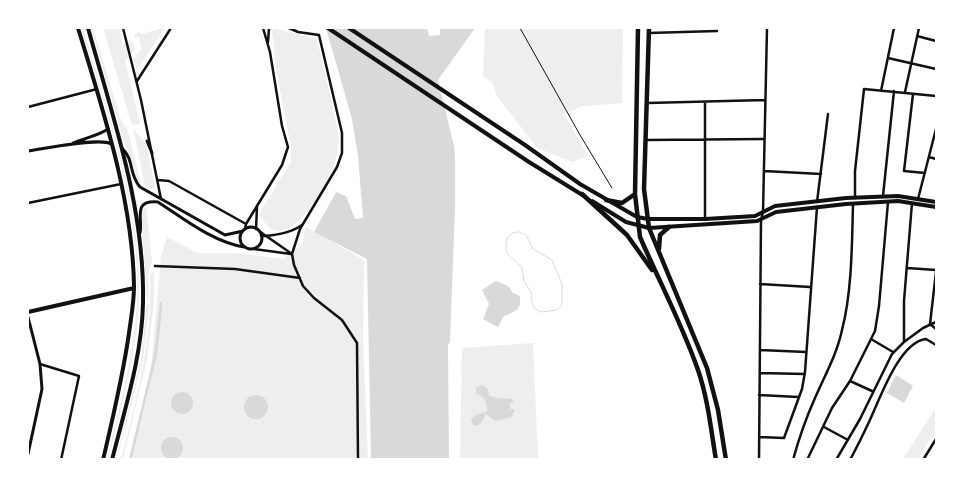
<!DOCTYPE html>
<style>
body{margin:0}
#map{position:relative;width:964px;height:487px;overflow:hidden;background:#fff;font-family:Montserrat,sans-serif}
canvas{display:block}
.frame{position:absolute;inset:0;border:29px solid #fff;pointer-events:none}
</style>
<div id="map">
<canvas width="964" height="487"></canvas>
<div class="frame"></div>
</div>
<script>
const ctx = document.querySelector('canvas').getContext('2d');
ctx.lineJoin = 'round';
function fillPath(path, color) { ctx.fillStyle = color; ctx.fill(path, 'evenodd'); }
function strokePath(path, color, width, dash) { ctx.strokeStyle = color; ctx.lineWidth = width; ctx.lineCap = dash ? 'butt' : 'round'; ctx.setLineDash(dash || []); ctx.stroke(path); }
fillPath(new Path2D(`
 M 81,28 L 83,28 C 109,114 143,212 139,303 C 136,356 122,408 108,459 L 107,459 C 119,408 134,356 137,303 C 141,210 108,115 81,28 Z
 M 91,28 L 93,28 L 122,123 L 127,128 L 141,183 L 136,180 L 129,152 L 125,146 Z
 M 103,28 L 119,28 L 123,43 L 132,40 L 135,50 L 125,61 L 140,124 L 132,125 Z
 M 159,28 L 165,28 L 137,70 L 133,59 L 142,49 L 138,36 L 135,38 L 135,34 L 139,32 L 141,34 L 157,30 Z
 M 273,28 L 317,39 C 322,61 327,82 332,103 C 335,118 340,133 338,148 C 336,170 303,232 278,231 C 268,230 264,221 259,214 L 291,162 L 291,147 L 276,69 L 272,31 Z
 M 485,28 L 623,28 L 622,103 L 583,106 L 564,114 L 588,156 L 573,162 L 537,148 L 497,96 L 492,82 L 483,77 Z
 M 133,128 L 146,144 L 155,186 L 151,190 L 145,186 Z
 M 146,206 L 152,261 L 148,275 L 149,300 L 147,299 L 141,213 Z
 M 306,227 L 364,260 L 363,339 L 368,459 L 132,460 L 149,391 L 161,256 L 167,237 L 198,253 L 236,253 L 283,259 L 303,244 L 304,232 Z
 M 154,271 L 154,302 L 147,360 L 123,459 L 121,459 C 137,398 153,338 150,275 L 152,272 Z
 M 147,301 L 149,306 L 143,360 L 117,459 L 116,459 L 141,359 Z
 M 533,343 L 538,459 L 460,460 L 462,348 Z
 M 936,407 L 936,434 L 929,441 L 918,459 L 903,459 Z`), '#eee');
fillPath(new Path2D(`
 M 326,28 L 427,28 L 429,36 L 440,35 L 440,28 L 475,28 L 438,80 L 454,146 L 455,154 L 455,208 L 450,341 L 448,345 L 449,459 L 371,459 L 367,259 L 314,232 L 336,192 L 346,196 L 355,219 L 363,218 L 358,156 L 352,119 Z
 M 496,281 L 508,286 L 513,293 L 518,295 L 520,297 L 520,305 L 517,310 L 503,317 L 498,327 L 483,319 L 489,304 L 482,290 Z
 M 160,302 L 162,302 L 162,309 L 157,355 L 132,459 L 129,459 L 154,355 Z
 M 896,375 L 913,386 L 904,403 L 887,393 Z
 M 482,385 L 488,389 L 489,395 L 496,398 L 512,399 L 514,402 L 510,403 L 510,409 L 515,409 L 512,417 L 495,421 L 486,414 L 481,423 L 477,426 L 473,425 L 471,419 L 476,415 L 487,411 C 487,401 485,397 476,394 L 476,388 Z
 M171 403a11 11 0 1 1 22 0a11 11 0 1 1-22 0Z
 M244 407a12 12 0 1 1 24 0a12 12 0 1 1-24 0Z
 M161 448a11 11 0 1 1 22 0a11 11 0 1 1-22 0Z`), '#d9d9d9');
strokePath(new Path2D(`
 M 519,232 L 526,235 L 533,249 L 552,260 L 562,284 L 562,305 L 557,310 L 542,312 L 535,309 L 532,303 L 531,292 L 524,281 L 522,268 C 512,254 503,260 507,238 L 513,233 Z`), '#d9d9d9', 1);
strokePath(new Path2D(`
 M 520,28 L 580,135 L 612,188`), '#111', 1);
strokePath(new Path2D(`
 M 123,28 L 141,100 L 161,199
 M 289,28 L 298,32 L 319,35 L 342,133 L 342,153 L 337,167 L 300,229 L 292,254 L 294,265 L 303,286 L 314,298 L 342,320 L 357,343 L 358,460
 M 649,33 L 717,31
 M 917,36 L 936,41
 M 268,42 L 269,28
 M 888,58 L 936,69
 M 137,81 L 171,28
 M 881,91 L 894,28
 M 905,92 L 919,28
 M 913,94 L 904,171 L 925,173
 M 705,102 L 705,219
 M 648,103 L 765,100
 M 28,107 L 97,89
 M 646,140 L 763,139
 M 929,157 L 936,159
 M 764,171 L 821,174
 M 158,180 L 169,181 L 246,224
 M 883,196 L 894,91
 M 855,198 L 855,171 L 864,89 L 936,96
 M 918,199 L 936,129
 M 817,202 L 828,114
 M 28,203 L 121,184
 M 245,229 L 246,224 L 282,165 L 288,147 L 282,126 L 270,52 L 263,28
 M 256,229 L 257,207
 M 259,231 L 292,254
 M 264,236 C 278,235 291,233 302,225
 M 254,249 L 291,254
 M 155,266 L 235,269 L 300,278
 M 907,268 L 936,270
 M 936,272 L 930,324 L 936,329
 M 760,284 L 810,287
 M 871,339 L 893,352
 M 904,342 L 904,301 L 912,203
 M 760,350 L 806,352
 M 40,364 L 79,376 L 61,460
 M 760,373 L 804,374
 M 850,381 L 872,391
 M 759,395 L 798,397
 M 824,427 L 848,440
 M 759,437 L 784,438 L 802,389 L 805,372 L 817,207
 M 808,458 L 832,408 L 850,381 L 875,331 L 879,306 L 888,202
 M 759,460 L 761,220 L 763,212 L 767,28
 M 793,460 C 799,438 806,418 815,398 C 825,375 837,354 842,330 C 852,292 852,243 853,204
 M 836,460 L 860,419 L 892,354 L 904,342 L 923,328 L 936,322
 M 850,460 C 857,447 863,435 869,422 C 880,399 899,342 926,339 L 936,345
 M 923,460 L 936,439`), '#111', 2.5);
strokePath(new Path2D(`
 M 147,141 L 152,153
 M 77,142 L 84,141
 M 73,143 C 84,138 98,136 108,129
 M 122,148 C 135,161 128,173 140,187 L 225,235 L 243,231
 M 28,151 C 43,149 100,137 111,144
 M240 238a11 11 0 1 1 22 0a11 11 0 1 1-22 0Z
 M 140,233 C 143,218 132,200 158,202 C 184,219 213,242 244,247
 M 28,317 L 40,364 L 42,389 L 28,454`), '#111', 3);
strokePath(new Path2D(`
 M 78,28 C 103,110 133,201 134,287 C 134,302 131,318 129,333 C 123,376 113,417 103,460
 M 88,28 C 113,118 145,208 143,303 C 142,356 125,408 112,460
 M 328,28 L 529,162 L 584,196
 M 349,28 L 525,145 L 580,184 L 637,217 L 648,219 L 705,219 L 755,216 L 775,206 L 846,198 L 898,196 L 936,202
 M 592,201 L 626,222 L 649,228 L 757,221 L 776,212 L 846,204 L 898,201 L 936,207
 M 28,312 L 134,288`), '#111', 4);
strokePath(new Path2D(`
 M 638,28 L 635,194 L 640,237 C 659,281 682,324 698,370 C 708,399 711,430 716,460
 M 649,28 L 644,189 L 649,228 L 707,368 L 718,410 L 726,460
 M 582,194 L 627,235 L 652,270
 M 606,200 L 622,203 L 635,194
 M 659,249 L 660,235 L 669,227`), '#111', 4.5);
</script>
